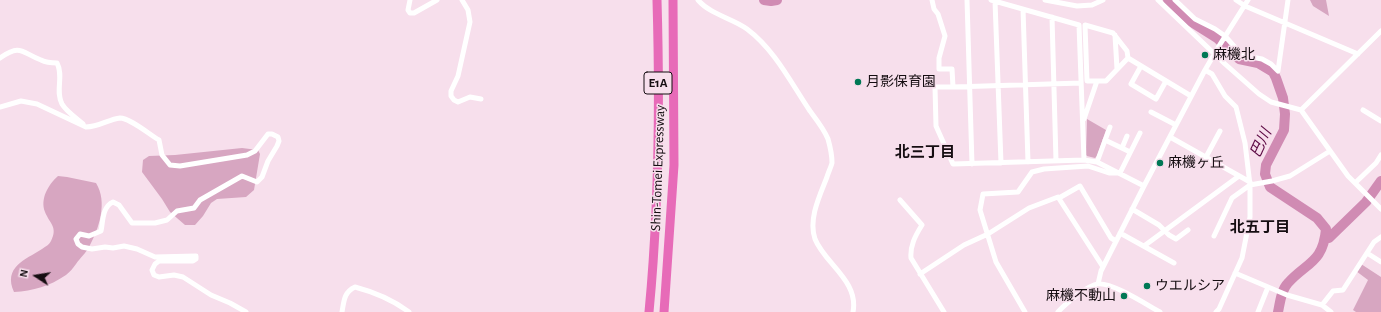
<!DOCTYPE html>
<meta charset="utf-8">
<style>
body{margin:0}
#map{position:relative;width:1381px;height:312px;overflow:hidden;background:#f7dfec;font-family:"Alegreya Sans",sans-serif}
canvas{display:block}
.north{position:absolute;left:16px;top:256px;width:40px;height:40px;-webkit-text-stroke:3px #f7dfec;paint-order:stroke;rotate:282deg;font-size:11px;font-weight:700;line-height:16px;text-align:center;color:#150d11}
.north::after{content:'';display:block;margin:auto;width:14px;height:18px;background:#150d11;clip-path:polygon(50% 0,100% 100%,50% 72%,0 100%)}
</style>
<div id="map">
<canvas width="1381" height="312"></canvas>
<div class="north">N</div>
</div>
<script>
const ctx = document.querySelector('canvas').getContext('2d');
ctx.lineJoin = 'round';
function fillPath(path, color) { ctx.fillStyle = color; ctx.fill(path, 'evenodd'); }
function strokePath(path, color, width, dash) { ctx.strokeStyle = color; ctx.lineWidth = width; ctx.lineCap = dash ? 'butt' : 'round'; ctx.setLineDash(dash || []); ctx.stroke(path); }
function label(font, color, halo, rows, align = 'center') {
  ctx.font = font + ' "Alegreya Sans","Noto Sans JP",sans-serif'; ctx.lineWidth = 3; ctx.setLineDash([]); ctx.textBaseline = 'middle'; ctx.strokeStyle = halo; ctx.fillStyle = color; for (const [text, x, y, turn = 0] of rows) {
    ctx.save(); ctx.translate(x, y); ctx.rotate((+turn || 0) * Math.PI / 180); ctx.textAlign = isNaN(turn) ? turn : align; if (halo) ctx.strokeText(text, 0, 0); ctx.fillText(text, 0, 0); ctx.restore();
  }
}
fillPath(new Path2D(`
 M 1310,0 L 1326,0 L 1329,16 L 1313,6 Z
 M 1087,119 L 1106,130 L 1097,156 L 1095,158 L 1087,156 L 1086,155 Z
 M 242,148 L 258,150 L 260,154 L 254,190 L 246,197 L 217,199 L 211,203 L 203,216 L 195,225 L 185,225 L 170,212 L 162,199 L 142,172 L 143,160 L 149,156 L 175,155 Z
 M 58,176 L 67,177 L 96,183 C 108,202 99,229 89,247 C 86,253 80,258 76,264 C 73,268 70,272 66,275 C 50,286 33,291 14,292 C 3,267 25,260 42,249 C 46,246 49,245 51,241 C 58,227 50,224 45,212 C 40,199 48,185 58,176 Z
 M 1361,264 L 1381,277 L 1381,312 L 1356,312 L 1353,310 L 1368,280 L 1356,271 Z`), '#d7a6c1');
strokePath(new Path2D(`
 M 764,0 L 771,1 L 777,0
 M 1168,0 L 1190,21 L 1217,38 L 1239,59 L 1258,63 L 1273,72 L 1276,78 L 1283,98 L 1285,114 L 1284,130 L 1266,165 L 1265,174 L 1270,187 L 1317,218 L 1326,229 C 1323,263 1307,262 1288,283 C 1281,290 1280,303 1278,312
 M 1325,239 L 1329,238 L 1366,202 L 1381,181`), '#d08bb3', 10);
strokePath(new Path2D(`
 M 410,0 L 408,10 L 410,13 L 414,13 L 437,0
 M 462,0 L 468,10 L 470,22 L 458,76 L 451,91 L 451,96 L 454,100 L 458,102 L 470,97 L 481,99
 M 698,0 C 711,15 732,18 747,29 C 775,50 791,83 810,111 C 816,119 824,129 828,139 C 830,146 832,156 832,163 C 831,167 828,173 827,177 C 820,195 808,219 815,239 C 825,264 859,281 853,312
 M 932,0 L 934,9 L 938,14 L 945,36 L 939,58 L 939,69 L 952,69 L 953,87 L 935,87 L 936,126 L 953,164 L 1084,160 L 1079,25 L 991,0
 M 967,0 L 972,164
 M 1045,0 L 1077,6 L 1092,5 L 1103,0
 M 1158,0 L 1225,64 L 1259,94 L 1271,102 L 1301,110 L 1348,176 L 1381,209
 M 1175,0 L 1195,19 L 1215,29 L 1225,36 L 1240,53 L 1246,56 L 1262,59 L 1271,64 L 1278,71 L 1288,0
 M 1236,0 L 1245,6 L 1358,54
 M 995,1 L 1001,163
 M 1023,9 L 1028,162
 M 1052,17 L 1056,161
 M 1085,25 L 1113,33 L 1127,51 L 1128,58 L 1106,81 L 1087,81 Z
 M 1115,35 L 1117,69
 M 0,58 C 21,43 22,53 41,60 C 45,62 52,63 57,63 C 64,76 55,91 62,104 C 66,111 76,118 83,124
 M 1128,58 L 1191,96
 M 1141,66 L 1131,84 L 1156,99 L 1166,81
 M 1205,70 L 1212,74 L 1225,96 L 1236,107 L 1245,143 L 1250,185 L 1250,217 L 1242,258 L 1219,309 L 1216,312
 M 953,87 L 1081,83
 M 0,107 L 21,101 L 37,104 L 86,127 C 99,127 109,119 120,118 C 130,118 150,135 159,140 L 162,155 L 170,165 L 180,166 L 247,155 L 255,151 L 268,134 L 272,134 L 278,137 L 279,141 L 277,146 L 268,161 L 262,177 L 257,182 L 242,176 L 200,200 L 194,208 L 177,211 L 167,220 L 155,223 L 132,223 L 119,205 L 113,202 C 102,207 103,222 101,231 L 89,236 L 80,234 L 76,239 L 78,244 L 82,247 L 92,249 L 105,247 L 113,248 L 124,246 L 137,249 L 155,257 L 196,256 L 196,259 L 193,261 L 159,261 L 155,264 L 152,270 L 154,275 L 159,277 L 174,275 L 183,277 L 211,295 L 230,303 L 246,312
 M 1301,110 L 1381,31
 M 1363,110 L 1381,121
 M 1151,112 L 1176,125
 M 1084,119 L 1097,81
 M 1170,137 L 1250,182
 M 1105,140 L 1128,151
 M 1122,148 L 1127,136
 M 1206,157 L 1220,131
 M 1084,160 L 1097,162 L 1144,186
 M 1097,162 L 1110,127
 M 1355,183 L 1376,163 L 1381,155
 M 1059,198 L 1080,186 L 1111,238 L 1116,241
 M 900,200 L 922,225 C 915,236 910,246 911,258 L 944,312
 M 1132,209 L 1159,225 L 1169,235 L 1176,239 L 1188,230
 M 1120,233 L 1174,263
 M 1214,236 L 1232,198 L 1250,185 L 1272,181 L 1290,176 L 1330,151
 M 1144,246 L 1239,176
 M 1367,253 L 1381,262
 M 1235,273 L 1287,295 L 1322,305 L 1331,312
 M 920,274 L 964,245 L 988,234 L 1029,208 L 1058,197 L 1103,267
 M 1098,284 L 1101,271 L 1144,186 L 1205,70 L 1219,46 L 1248,0
 M 1322,305 L 1333,291 L 1343,290 L 1374,242 L 1381,237
 M 342,312 C 344,301 344,292 355,287 C 374,292 393,300 409,312
 M 1025,312 L 996,262 L 980,210 L 983,194 L 1018,192 L 1032,172 L 1044,169 L 1088,166 L 1109,173 L 1120,173 L 1140,133
 M 1058,312 C 1065,304 1088,285 1098,284 C 1112,282 1147,305 1160,312
 M 1258,312 L 1268,287`), '#fff', 5);
strokePath(new Path2D(`
 M 649,312 C 659,208 660,104 657,0
 M 664,312 L 674,165 L 673,0`), '#e76bb8', 9);
for (const [x, y, r, color] of [
 [1205,55,4,"#007855"],
 [858,82,4,"#007855"],
 [1160,163,4,"#007855"],
 [1147,286,4,"#007855"],
 [1124,296,4,"#007855"]
]) { const dot = new Path2D(); dot.arc(x, y, r, 0, 2 * Math.PI); ctx.fillStyle = color; ctx.fill(dot); strokePath(dot, '#f7dfec', 1.5); }
for (const [x, y, w] of [
 [658,83,28]
]) { const box = new Path2D(); box.roundRect(x - w / 2, y - 11, w, 22, 3); ctx.fillStyle = '#f7dfec'; ctx.fill(box); strokePath(box, '#150d11', 1); }
label('bold 13px', '#150d11', null, [
 ["E1A",658,83]
]);
label('14px', '#150d11', '#f7dfec', [
 ["麻機北",1213,55],
 ["月影保育園",866,82],
 ["麻機ヶ丘",1168,163],
 ["ウエルシア",1155,286],
 ["麻機不動山",1116,296,"right"]
], 'left');
label('14px', '#150d11', '#f7dfec', [
 ["Shin-Tomei Expressway",658,168,-88]
]);
label('italic 15px', '#5b0742', '#f7dfec', [
 ["巴川",1261,143,-65]
]);
label('bold 15px', '#150d11', '#f7dfec', [
 ["北三丁目",925,152],
 ["北五丁目",1260,227]
]);
</script>
